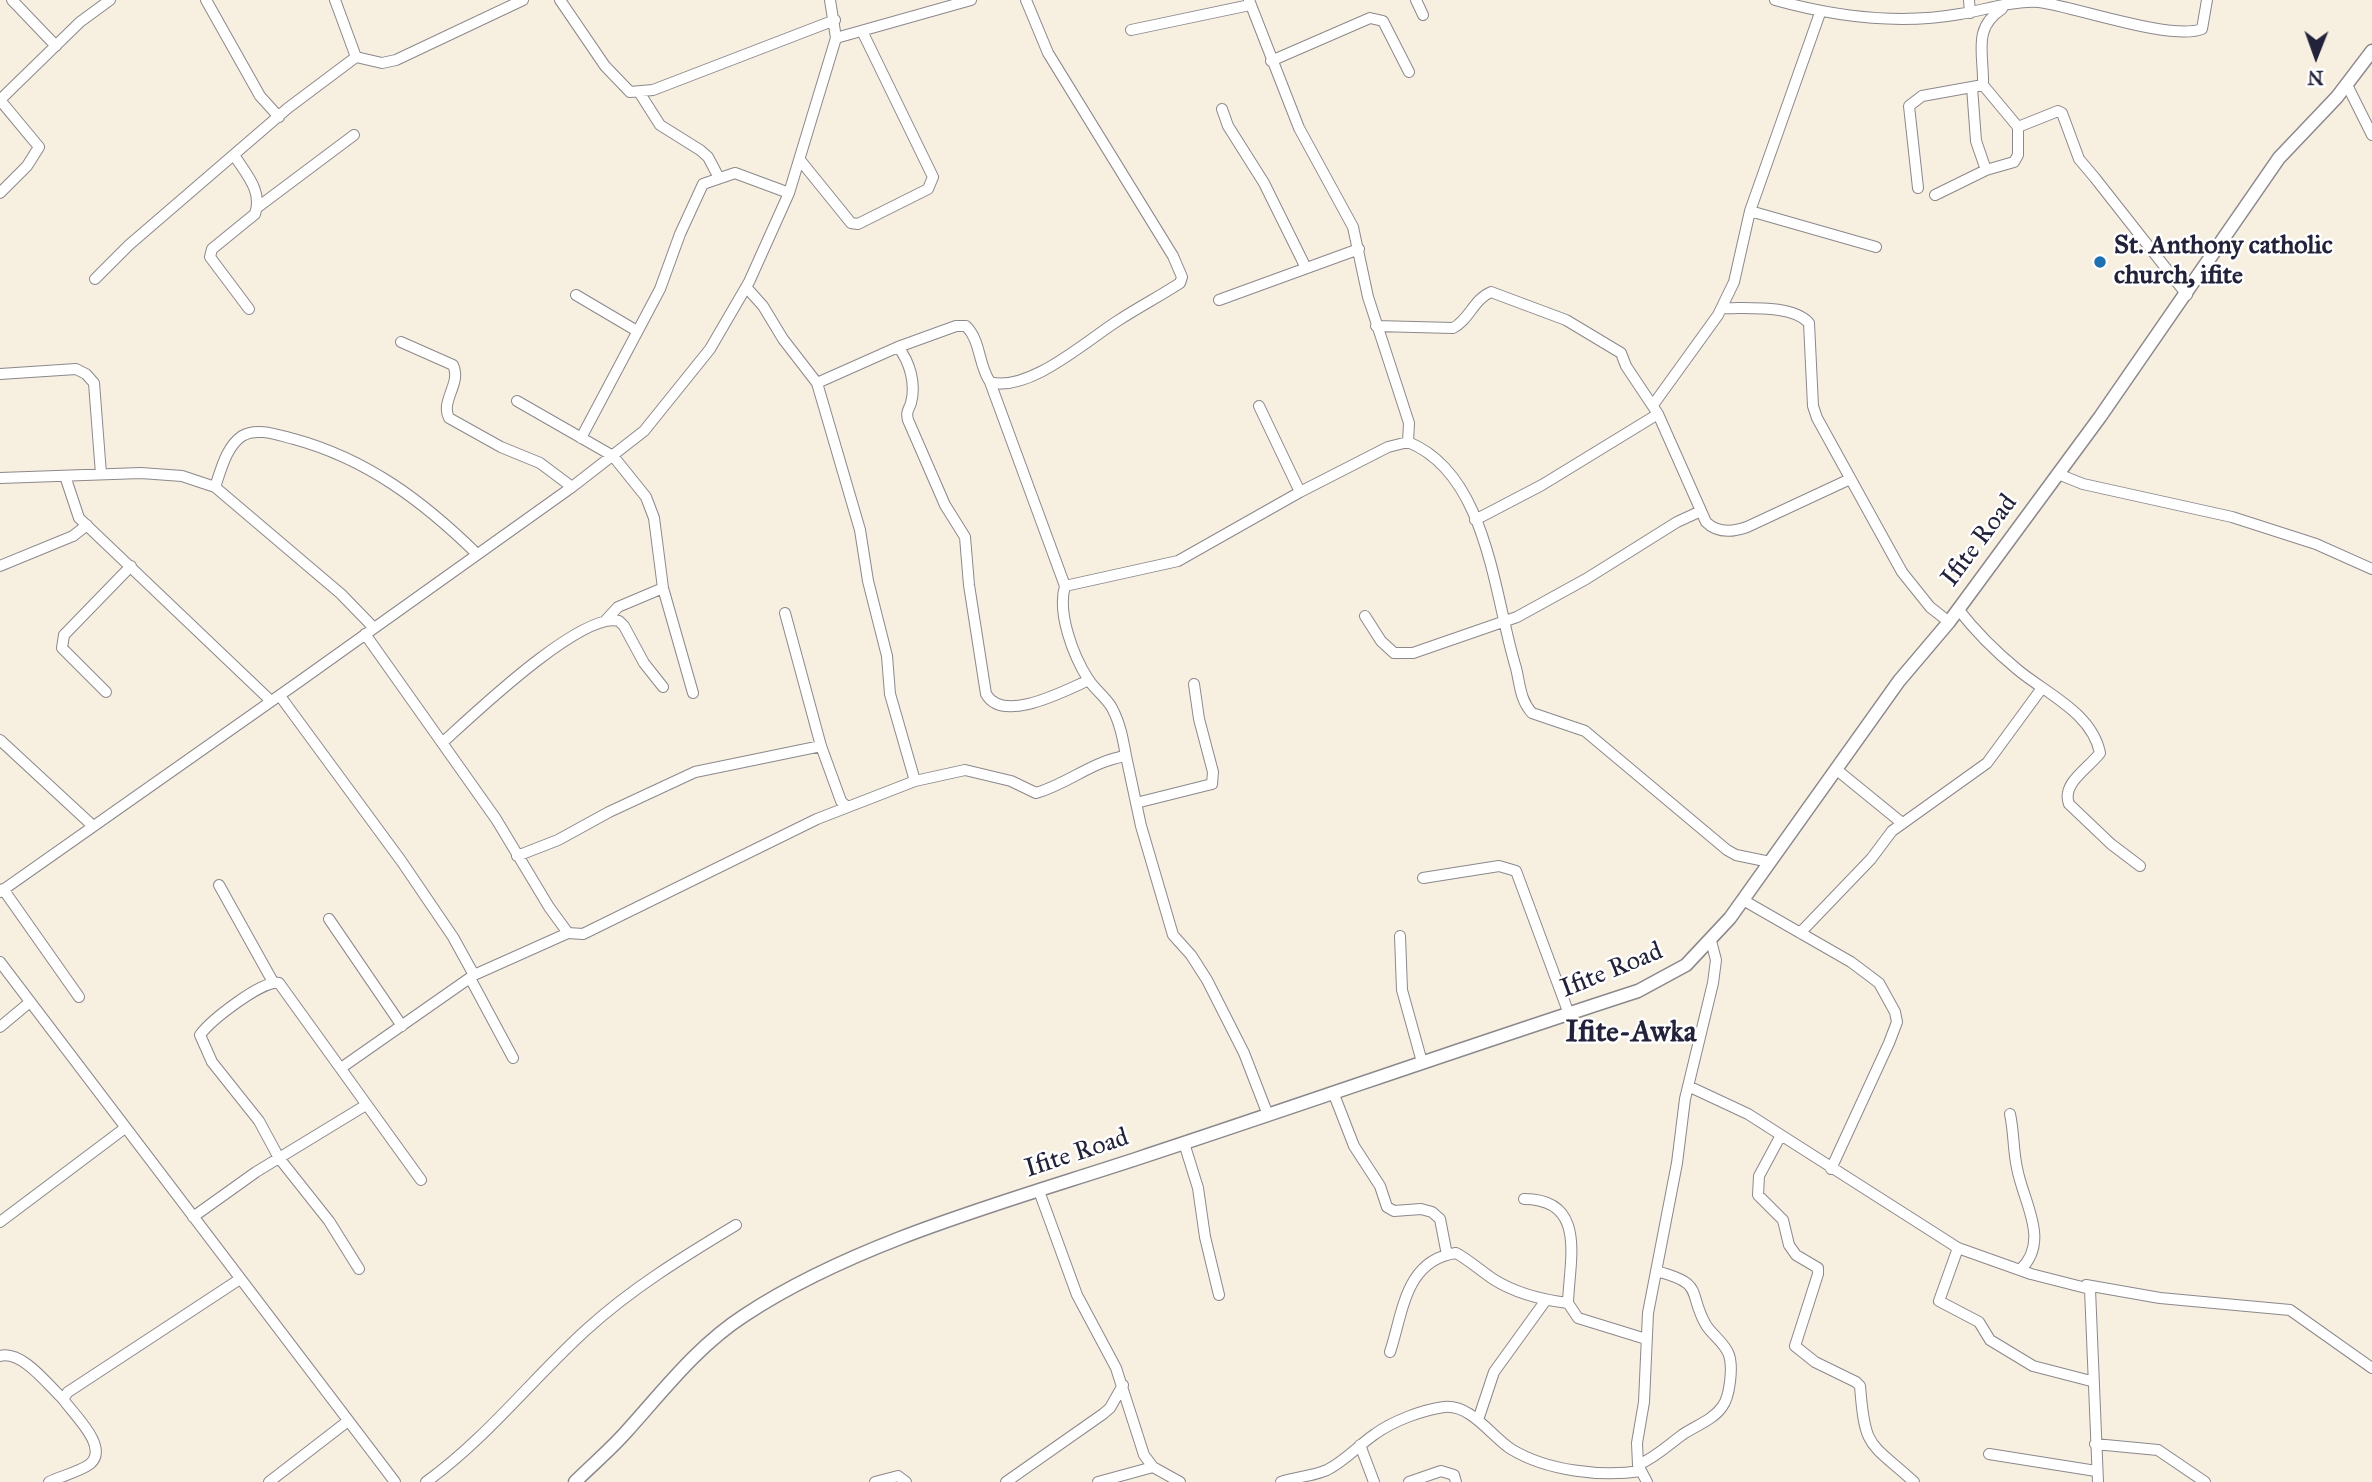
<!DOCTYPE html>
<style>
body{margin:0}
#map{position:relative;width:2372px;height:1482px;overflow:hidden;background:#f7efdf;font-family:"IM FELL Great Primer",serif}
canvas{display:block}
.north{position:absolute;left:2281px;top:21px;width:70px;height:70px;-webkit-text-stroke:5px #fff;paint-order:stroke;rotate:181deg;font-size:19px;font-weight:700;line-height:28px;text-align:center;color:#22223b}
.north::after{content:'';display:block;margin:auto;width:24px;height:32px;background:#22223b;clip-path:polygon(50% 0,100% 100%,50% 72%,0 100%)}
</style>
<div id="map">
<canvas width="2372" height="1482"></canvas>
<div class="north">N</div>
</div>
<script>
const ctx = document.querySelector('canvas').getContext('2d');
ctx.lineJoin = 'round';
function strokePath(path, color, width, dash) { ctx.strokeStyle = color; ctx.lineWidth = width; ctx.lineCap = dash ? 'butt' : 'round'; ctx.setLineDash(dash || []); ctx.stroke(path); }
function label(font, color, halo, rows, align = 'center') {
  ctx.font = font + ' "IM FELL Great Primer",serif'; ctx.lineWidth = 5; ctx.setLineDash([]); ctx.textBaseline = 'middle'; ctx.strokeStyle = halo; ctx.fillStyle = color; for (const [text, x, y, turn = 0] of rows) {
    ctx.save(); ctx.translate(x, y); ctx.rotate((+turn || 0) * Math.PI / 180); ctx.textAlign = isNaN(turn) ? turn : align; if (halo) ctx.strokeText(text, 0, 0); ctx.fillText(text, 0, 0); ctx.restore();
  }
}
const minor = new Path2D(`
 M 12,0 L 56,46
 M 206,0 L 260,96 L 279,117
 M 335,0 L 356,57
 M 560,0 L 605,66 L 630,92 L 653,90 L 835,20
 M 1249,0 L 1299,128 L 1353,227 L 1368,297 L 1409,423 L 1408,442
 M 1416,0 L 1423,15
 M 1775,0 C 1836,17 1898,25 1960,14 C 1985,10 2014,0 2039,2 C 2076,7 2171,41 2202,29 L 2207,0
 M 1969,0 L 1970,13
 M 1131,30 L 1250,5
 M 836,38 L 971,0
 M 356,57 L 382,63 L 396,60 L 523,0
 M 1271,61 L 1370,18 L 1383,21 L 1409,72
 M 1983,85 L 2018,127
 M 2347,85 L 2372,135
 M 1972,87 L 1976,141 L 1986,170
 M 639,92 L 660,125 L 700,150 L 708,157 L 718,176
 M 0,100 L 80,22 L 110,0
 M 0,100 L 39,147 L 27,166 L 0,193
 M 1222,109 L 1228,126 L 1264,183 L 1306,268
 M 234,155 C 246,174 263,191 255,214 L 212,249 L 210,257 L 249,309
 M 800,160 L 851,223 L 858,224 L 928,189 L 933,177 L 862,31
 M 1918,188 L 1909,106 L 1922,96 L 1983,85 C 1984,54 1972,28 2002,9
 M 1935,195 L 1986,170 L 2014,162 L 2018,155 L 2018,127 L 2058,111 L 2062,113 L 2079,159 L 2095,178 L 2187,295
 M 258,207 L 354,135
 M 1750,211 L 1876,247
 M 95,279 L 129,245 L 288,108 L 356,57
 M 576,295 L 637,331
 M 1219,300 L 1359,249
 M 1722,308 C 1746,309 1792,304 1809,323 L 1813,406 L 1817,418 L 1902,572 L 1930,607 L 1949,622
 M 1376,326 L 1453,328 C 1469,320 1474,299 1491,292 L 1566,320 L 1621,353 L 1626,366 L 1658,414 L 1706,522 C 1717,533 1733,532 1747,527 L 1848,480
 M 401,342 L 453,365 C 462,383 440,401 449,418 L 501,447 L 540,463 L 572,487
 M 898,347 C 910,362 916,384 911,403 C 908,411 906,412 908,420 L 945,505 L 965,537 L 969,585 L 986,694 C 1003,724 1064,691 1089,680
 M 0,374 L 76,369 L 86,374 L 94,383 L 101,474
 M 990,382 L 1065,586
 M 817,383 L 898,347 L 956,326 L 966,326 C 981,341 978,364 990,382 C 1029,393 1087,340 1119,320 C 1139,307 1160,296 1180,283 L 1182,277 L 1173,256 L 1048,53 L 1026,0
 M 517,401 L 613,456 L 646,497 L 654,518 L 663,588 L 693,693
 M 1653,405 L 1718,315 L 1734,282 L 1750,211 L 1820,13
 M 1259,406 L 1300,492
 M 581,438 L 660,289 L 680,234 L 703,184 L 735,173 L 789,193
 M 2058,474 L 2083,484 L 2232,517 L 2316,544 L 2372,569
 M 65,476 L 79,518 L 271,701
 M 0,478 L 141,473 L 182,476 L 215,487 L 341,594 L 374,628
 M 215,487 C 221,470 226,447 242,436 C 257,427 278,435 294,439 C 367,459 423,501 477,554
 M 1475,520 L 1542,485 L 1658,414
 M 0,566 L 73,536 L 87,525
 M 1958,609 C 1976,632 1996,652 2018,670 C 2047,694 2092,713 2100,753 C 2089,768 2061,783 2069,804 L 2111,844 L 2140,866
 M 785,613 L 821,746 L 841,801 L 847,807
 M 1365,616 L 1381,641 L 1394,653 L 1413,653 L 1517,617 L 1586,579 L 1677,522 L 1701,511
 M 606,620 L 618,607 L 663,588
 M 365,634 L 496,819 L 549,907 L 568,933
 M 106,692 L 62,648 L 64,635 L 131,566
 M 280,696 L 402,862 L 453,937 L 474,975
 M 0,740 L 93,826
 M 442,743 C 472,716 581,611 619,621 L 624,626 L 644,663 L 663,687
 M 1126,756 C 1123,739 1120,723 1112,708 C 1106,697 1095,690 1088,679 C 1073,655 1057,613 1065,586 L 1178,561 L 1300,492 L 1388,447 L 1408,442 C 1488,474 1494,597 1516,668 C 1520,684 1520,700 1532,713 L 1585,731 L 1727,850 L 1736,855 L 1770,862
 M 1837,770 L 1902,823
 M 915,781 L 965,770 L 1011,781 L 1036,793 C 1068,784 1092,761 1126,756 L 1141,826 L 1173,935 L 1191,955 L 1207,980 L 1244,1053 L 1268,1115
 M 1136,803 L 1212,784 L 1213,772 L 1199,719 L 1194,684
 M 517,856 L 558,840 L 609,812 L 695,772 L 821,746
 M 1423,878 L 1499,866 L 1516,871 L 1569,1014
 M 219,885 L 273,982
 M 3,889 L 79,997
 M 0,892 L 300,681 L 572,487 L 644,431 L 710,349 L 749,282 L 789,193 L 836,38 L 830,0
 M 1743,900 L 1851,962 L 1879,983 L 1895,1012 L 1897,1022 L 1889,1043 L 1831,1169
 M 329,919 L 402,1026
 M 1800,933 L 1871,859 L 1892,831 L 1987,763 L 2042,688
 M 1400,936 L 1402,990 L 1422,1062
 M 0,962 L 395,1482
 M 470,978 L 513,1058
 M 0,1027 L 30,1002
 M 341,1068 L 474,975 L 568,933 L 583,934 L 817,819 L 915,781 L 890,694 L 887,656 L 868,581 L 860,530 L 817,383 L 783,339 L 763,306 L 746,287
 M 1688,1086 L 1748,1114 L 1958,1248 L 2031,1274 L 2090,1289 L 2098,1482
 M 1333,1092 L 1354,1146 L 1380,1186 L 1387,1207 L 1394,1211 L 1421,1209 L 1432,1212 L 1440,1219 L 1447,1255
 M 2010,1114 C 2014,1132 2013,1150 2017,1168 C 2023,1202 2051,1241 2020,1270
 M 1781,1135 L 1759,1176 L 1758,1195 L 1783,1220 L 1789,1245 L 1796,1255 L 1818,1268 L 1818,1274 L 1795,1346 L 1815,1362 L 1856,1382 L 1860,1386 C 1865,1450 1869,1441 1914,1482
 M 1184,1143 L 1198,1188 L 1205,1237 L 1219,1295
 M 1039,1191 L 1077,1295 L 1116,1368 L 1144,1455 L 1153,1467 L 1180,1482
 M 1524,1199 C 1588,1199 1569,1262 1568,1303 L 1578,1318 L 1646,1339
 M 193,1217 L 256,1172 L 366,1105
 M 0,1222 L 125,1128
 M 1958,1248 L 1939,1301 L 1979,1322 L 1990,1340 L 2033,1366 L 2091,1381
 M 359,1269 L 329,1221 L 279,1158 L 259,1121 L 212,1062 L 200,1035 C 211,1020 262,980 279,983 L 421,1180
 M 2086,1285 L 2160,1298 L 2290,1310 L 2372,1368
 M 1390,1352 C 1403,1313 1405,1260 1456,1253 C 1469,1260 1481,1271 1493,1279 C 1515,1293 1543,1300 1568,1303
 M 0,1356 C 22,1350 48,1385 63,1399
 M 1478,1420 L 1494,1372 L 1546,1300
 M 2095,1444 L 2158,1450 L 2205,1482
 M 1360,1445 L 1374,1482
 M 1989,1454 L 2096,1471
 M 1638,1465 C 1656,1457 1667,1446 1682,1435 C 1695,1426 1713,1420 1722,1407 C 1730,1397 1733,1367 1729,1355 C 1725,1343 1713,1336 1706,1325 C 1687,1292 1706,1284 1656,1271
 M 49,1482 C 61,1476 79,1472 90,1464 C 110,1447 73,1414 63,1399 L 68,1392 L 240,1279
 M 269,1482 L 348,1421
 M 426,1482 C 486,1439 532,1379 586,1330 C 632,1288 683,1257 736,1225
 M 875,1482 L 898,1476 L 906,1482
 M 1006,1482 L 1103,1414 L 1110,1408 L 1123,1385
 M 1098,1482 L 1153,1467
 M 1281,1482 C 1295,1477 1314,1476 1327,1470 C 1345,1461 1359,1445 1375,1434 C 1393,1421 1422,1410 1444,1407 C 1471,1404 1491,1436 1511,1449 C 1547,1471 1601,1477 1641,1471
 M 1409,1482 L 1441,1471 L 1454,1475 L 1456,1482
 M 1647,1482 L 1638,1465 L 1637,1443 L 1644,1402 L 1648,1313 L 1677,1163 L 1685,1099 L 1713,983 L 1716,960 L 1711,941`);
const tertiary = new Path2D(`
 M 575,1482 C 592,1465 610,1450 626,1432 C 664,1390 697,1346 745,1315 C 857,1241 1012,1200 1139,1158 C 1306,1103 1471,1045 1638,991 L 1686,965 L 1730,918 L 1899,681 L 1949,622 L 2100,417 L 2279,158 L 2337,97 L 2372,51`);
strokePath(minor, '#8c888d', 12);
strokePath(tertiary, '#8c888d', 15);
strokePath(minor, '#fff', 10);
strokePath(tertiary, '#fff', 12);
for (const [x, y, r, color] of [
 [2100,262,7,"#1f6fb2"]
]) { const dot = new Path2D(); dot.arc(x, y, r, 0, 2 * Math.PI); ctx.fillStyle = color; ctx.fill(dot); strokePath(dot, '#fff', 2.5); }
label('bold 26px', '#22223b', '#fff', [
 ["St. Anthony catholic",2114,247],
 ["church, ifite",2114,277]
], 'left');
label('26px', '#22223b', '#fff', [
 ["Ifite Road",1980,541,-53],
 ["Ifite Road",1612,971,-22],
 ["Ifite Road",1077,1154,-18]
]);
label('bold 30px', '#22223b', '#fff', [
 ["Ifite-Awka",1631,1034]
]);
</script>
